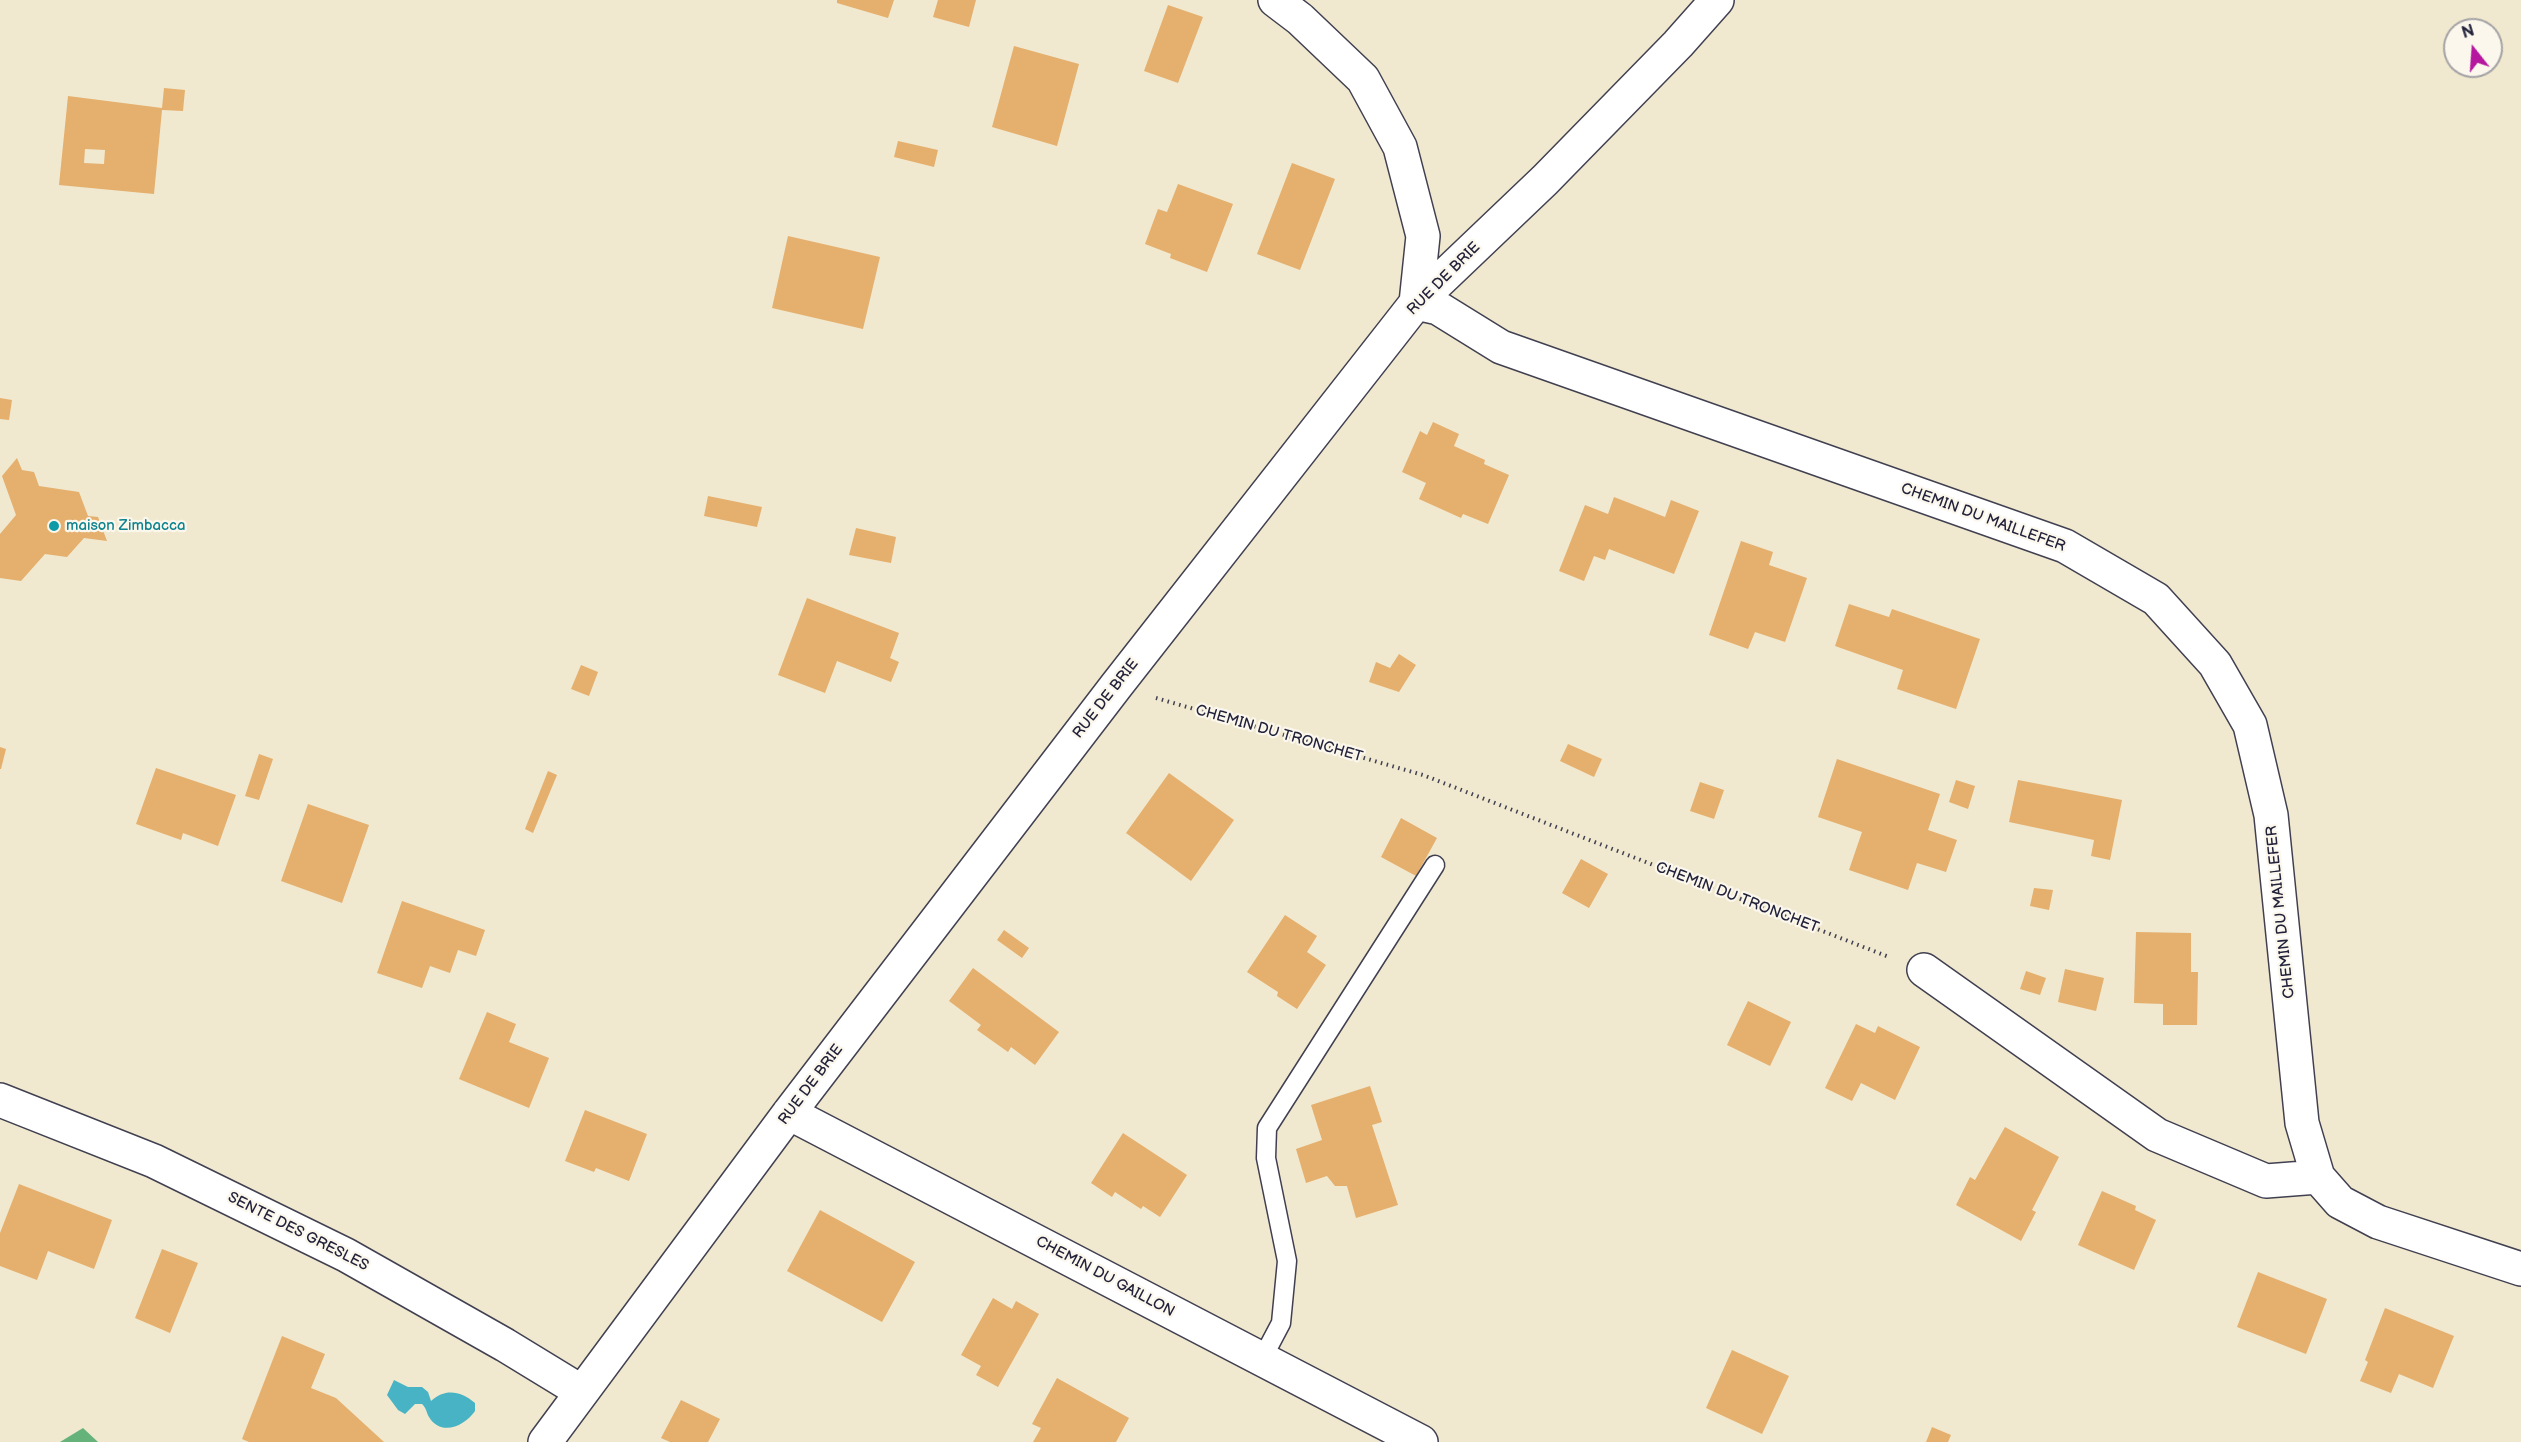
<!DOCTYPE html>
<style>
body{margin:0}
#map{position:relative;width:2521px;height:1442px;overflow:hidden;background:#f0e9cf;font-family:"Balsamiq Sans",sans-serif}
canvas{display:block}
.north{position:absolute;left:2443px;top:18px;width:60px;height:60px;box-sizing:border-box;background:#fbf7ec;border:2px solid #a4a2a5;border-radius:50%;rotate:343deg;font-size:16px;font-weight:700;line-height:24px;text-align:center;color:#22223b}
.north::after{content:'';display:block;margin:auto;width:21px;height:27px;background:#b5179e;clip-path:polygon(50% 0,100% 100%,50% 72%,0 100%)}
</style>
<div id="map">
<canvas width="2521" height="1442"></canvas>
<div class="north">N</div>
</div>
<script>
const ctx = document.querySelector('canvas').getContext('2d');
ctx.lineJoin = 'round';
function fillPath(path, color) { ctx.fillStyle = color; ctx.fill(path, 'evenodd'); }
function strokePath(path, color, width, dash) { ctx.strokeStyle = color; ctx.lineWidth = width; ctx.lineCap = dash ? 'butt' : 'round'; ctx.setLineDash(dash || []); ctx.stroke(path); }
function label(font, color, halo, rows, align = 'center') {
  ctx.font = font + ' "Balsamiq Sans",sans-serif'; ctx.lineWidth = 4.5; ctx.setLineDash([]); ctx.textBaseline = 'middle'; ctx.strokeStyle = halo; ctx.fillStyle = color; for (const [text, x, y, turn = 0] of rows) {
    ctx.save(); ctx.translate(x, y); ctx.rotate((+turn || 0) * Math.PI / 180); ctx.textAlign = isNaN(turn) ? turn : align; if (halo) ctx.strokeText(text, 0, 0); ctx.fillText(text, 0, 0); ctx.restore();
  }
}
fillPath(new Path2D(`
 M 83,1428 L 98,1442 L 60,1442 Z`), '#66b27b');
fillPath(new Path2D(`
 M 394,1380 L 408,1387 L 422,1387 L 428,1392 L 431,1401 C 445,1388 461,1391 475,1403 L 475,1411 C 465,1426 441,1437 429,1417 C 426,1412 427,1409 422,1404 L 415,1404 L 405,1414 L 398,1410 L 387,1395 Z`), '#47b3c4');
fillPath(new Path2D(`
 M 837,0 L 894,0 L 888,18 L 837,3 Z
 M 938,0 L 976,0 L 969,27 L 933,17 Z
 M 1168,5 L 1203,17 L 1178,83 L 1144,71 Z
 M 1014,46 L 1079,64 L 1057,146 L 992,127 Z
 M 164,88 L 185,90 L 183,111 L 162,110 L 154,194 L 59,185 L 68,96 L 162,108 ZM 85,149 L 105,150 L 104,164 L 84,163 Z
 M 898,141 L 938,150 L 934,167 L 894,157 Z
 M 1292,163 L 1335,179 L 1300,270 L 1257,254 Z
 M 1178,184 L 1233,204 L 1207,272 L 1170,258 L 1171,254 L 1145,244 L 1158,209 L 1167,212 Z
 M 788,236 L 880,257 L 863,329 L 772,308 Z
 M 0,398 L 12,400 L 9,420 L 0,419 Z
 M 1433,422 L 1459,434 L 1454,446 L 1485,460 L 1484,464 L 1509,475 L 1488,524 L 1463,514 L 1461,518 L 1419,499 L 1426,483 L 1402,472 L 1420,431 L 1427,435 Z
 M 17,458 L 22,470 L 34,472 L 39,486 L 79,492 L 88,516 L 98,517 L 107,541 L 84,538 L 67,557 L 45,554 L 21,581 L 0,578 L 0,534 L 16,515 L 2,476 Z
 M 708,496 L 762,507 L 757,527 L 704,516 Z
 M 1614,497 L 1665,517 L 1671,500 L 1699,511 L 1674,574 L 1609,549 L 1605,560 L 1594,556 L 1584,581 L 1559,571 L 1585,505 L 1608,514 Z
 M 856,528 L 896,537 L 891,563 L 849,555 Z
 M 1741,541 L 1773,552 L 1769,565 L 1807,578 L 1785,642 L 1755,632 L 1748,649 L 1709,635 Z
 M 807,598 L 899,633 L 890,658 L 899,662 L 891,682 L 837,661 L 825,693 L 778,675 Z
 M 1849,604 L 1889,617 L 1892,609 L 1980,639 L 1956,709 L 1897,689 L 1903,670 L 1835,646 Z
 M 1399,654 L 1416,665 L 1399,692 L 1369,682 L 1376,662 L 1390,668 Z
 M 581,665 L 598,672 L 589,696 L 571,689 Z
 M 1568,744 L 1602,759 L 1594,777 L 1560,761 Z
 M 0,747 L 6,749 L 1,769 L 0,769 Z
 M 259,754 L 273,759 L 259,800 L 245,796 Z
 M 1837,759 L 1940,794 L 1928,830 L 1957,840 L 1946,872 L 1917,863 L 1908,890 L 1849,870 L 1862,832 L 1818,817 Z
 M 156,768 L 236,795 L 218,846 L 183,833 L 181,840 L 136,824 Z
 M 548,771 L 557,775 L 533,833 L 525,829 Z
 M 1169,773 L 1234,820 L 1191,881 L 1126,833 Z
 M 1956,780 L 1975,786 L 1968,809 L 1949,802 Z
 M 2018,780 L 2122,800 L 2110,860 L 2091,856 L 2094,840 L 2009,822 Z
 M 1700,782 L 1724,790 L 1714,819 L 1690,811 Z
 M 308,804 L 369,825 L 342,903 L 281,881 Z
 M 1401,818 L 1437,838 L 1416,876 L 1381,857 Z
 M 1581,859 L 1608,874 L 1589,908 L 1562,893 Z
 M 2034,888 L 2053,890 L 2049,910 L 2030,906 Z
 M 402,901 L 485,930 L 476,956 L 458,950 L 450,973 L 430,966 L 422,988 L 377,973 Z
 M 1285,915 L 1317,936 L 1307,952 L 1326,965 L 1297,1009 L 1277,996 L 1278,992 L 1247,972 Z
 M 1004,930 L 1029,948 L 1022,958 L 997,940 Z
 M 2136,932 L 2191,933 L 2191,972 L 2198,972 L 2197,1025 L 2163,1025 L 2163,1004 L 2134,1003 Z
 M 973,968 L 1059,1032 L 1035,1065 L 1011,1047 L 1008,1052 L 977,1030 L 981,1025 L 949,1001 Z
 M 2065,969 L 2104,978 L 2096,1011 L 2058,1002 Z
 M 2026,971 L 2046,978 L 2040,995 L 2020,989 Z
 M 1748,1001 L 1791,1022 L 1770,1066 L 1727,1045 Z
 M 487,1012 L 516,1024 L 509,1042 L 549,1058 L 529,1108 L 459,1079 Z
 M 1856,1024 L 1875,1033 L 1878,1026 L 1920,1047 L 1895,1100 L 1861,1083 L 1852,1101 L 1825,1088 Z
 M 1370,1086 L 1382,1122 L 1372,1125 L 1398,1205 L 1356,1218 L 1347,1186 L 1335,1186 L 1327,1176 L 1306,1183 L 1296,1149 L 1322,1140 L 1311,1105 Z
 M 585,1110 L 647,1134 L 629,1181 L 596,1168 L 594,1172 L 565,1161 Z
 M 2005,1127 L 2059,1157 L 2032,1210 L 2036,1212 L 2021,1241 L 1956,1205 L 1970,1177 L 1975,1180 Z
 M 1123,1133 L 1187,1175 L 1160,1217 L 1143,1206 L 1141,1209 L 1115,1192 L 1112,1197 L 1091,1183 Z
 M 19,1184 L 112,1220 L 94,1269 L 48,1251 L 37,1280 L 0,1266 L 0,1233 Z
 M 2102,1191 L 2136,1206 L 2135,1210 L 2156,1220 L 2134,1270 L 2078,1245 Z
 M 820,1210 L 915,1262 L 882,1322 L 787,1271 Z
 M 162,1249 L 198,1263 L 170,1333 L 135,1318 Z
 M 2258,1272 L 2327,1299 L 2306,1354 L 2237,1327 Z
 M 993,1298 L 1012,1309 L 1016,1301 L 1039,1314 L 998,1387 L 976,1375 L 981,1366 L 961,1355 Z
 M 2385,1308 L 2454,1336 L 2433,1388 L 2399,1374 L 2391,1393 L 2360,1381 L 2368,1362 L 2365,1360 Z
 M 282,1336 L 325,1354 L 311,1388 L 336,1398 L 384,1442 L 249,1442 L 242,1439 Z
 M 1732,1350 L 1789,1376 L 1762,1434 L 1706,1408 Z
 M 1057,1378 L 1129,1418 L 1116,1442 L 1033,1442 L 1041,1428 L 1032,1424 Z
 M 681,1400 L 720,1419 L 708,1442 L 670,1442 L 661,1438 Z
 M 1932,1427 L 1951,1435 L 1948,1442 L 1926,1442 Z`), '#e5af6d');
const service = new Path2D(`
 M 1262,1359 L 1281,1323 L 1287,1261 L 1266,1158 L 1267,1128 L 1435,865`);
const minor = new Path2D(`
 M 1275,0 L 1300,19 L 1363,79 L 1400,147 L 1423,236 L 1416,303
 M 1416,303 L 1438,308 L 1501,347 L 2065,546 L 2156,599 L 2215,664 L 2250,725 L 2271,815 L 2302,1123 L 2318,1177 L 2340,1202 L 2378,1222 L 2521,1269
 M 1924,970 L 2157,1135 L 2266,1181 L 2318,1177
 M 0,1100 L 154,1161 L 346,1255 L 505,1345 L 582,1392
 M 789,1113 L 1421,1442
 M 545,1442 L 789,1113 L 1116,686 L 1416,303 L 1545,180 L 1678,44 L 1717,0`);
strokePath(service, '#414051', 21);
strokePath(minor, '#414051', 36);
strokePath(new Path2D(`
 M 1156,698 L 1423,775 L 1889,957`), '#414051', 4, [1.5, 4.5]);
strokePath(service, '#fff', 18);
strokePath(minor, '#fff', 33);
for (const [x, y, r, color] of [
 [54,526,6,"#0f9aa8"]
]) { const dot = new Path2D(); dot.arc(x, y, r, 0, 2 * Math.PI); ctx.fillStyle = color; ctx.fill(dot); strokePath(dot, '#fbf7ec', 2); }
label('15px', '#22223b', '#fbf7ec', [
 ["RUE DE BRIE",1444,279,-45],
 ["CHEMIN DU MAILLEFER",1983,518,20],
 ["RUE DE BRIE",1106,699,-52],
 ["CHEMIN DU TRONCHET",1279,734,16],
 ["CHEMIN DU TRONCHET",1737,898,21],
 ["CHEMIN DU MAILLEFER",2281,912,-96],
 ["RUE DE BRIE",811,1085,-53],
 ["SENTE DES GRESLES",298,1232,27],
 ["CHEMIN DU GAILLON",1105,1277,28]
]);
label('15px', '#0d838f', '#fbf7ec', [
 ["maison Zimbacca",66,526]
], 'left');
</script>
